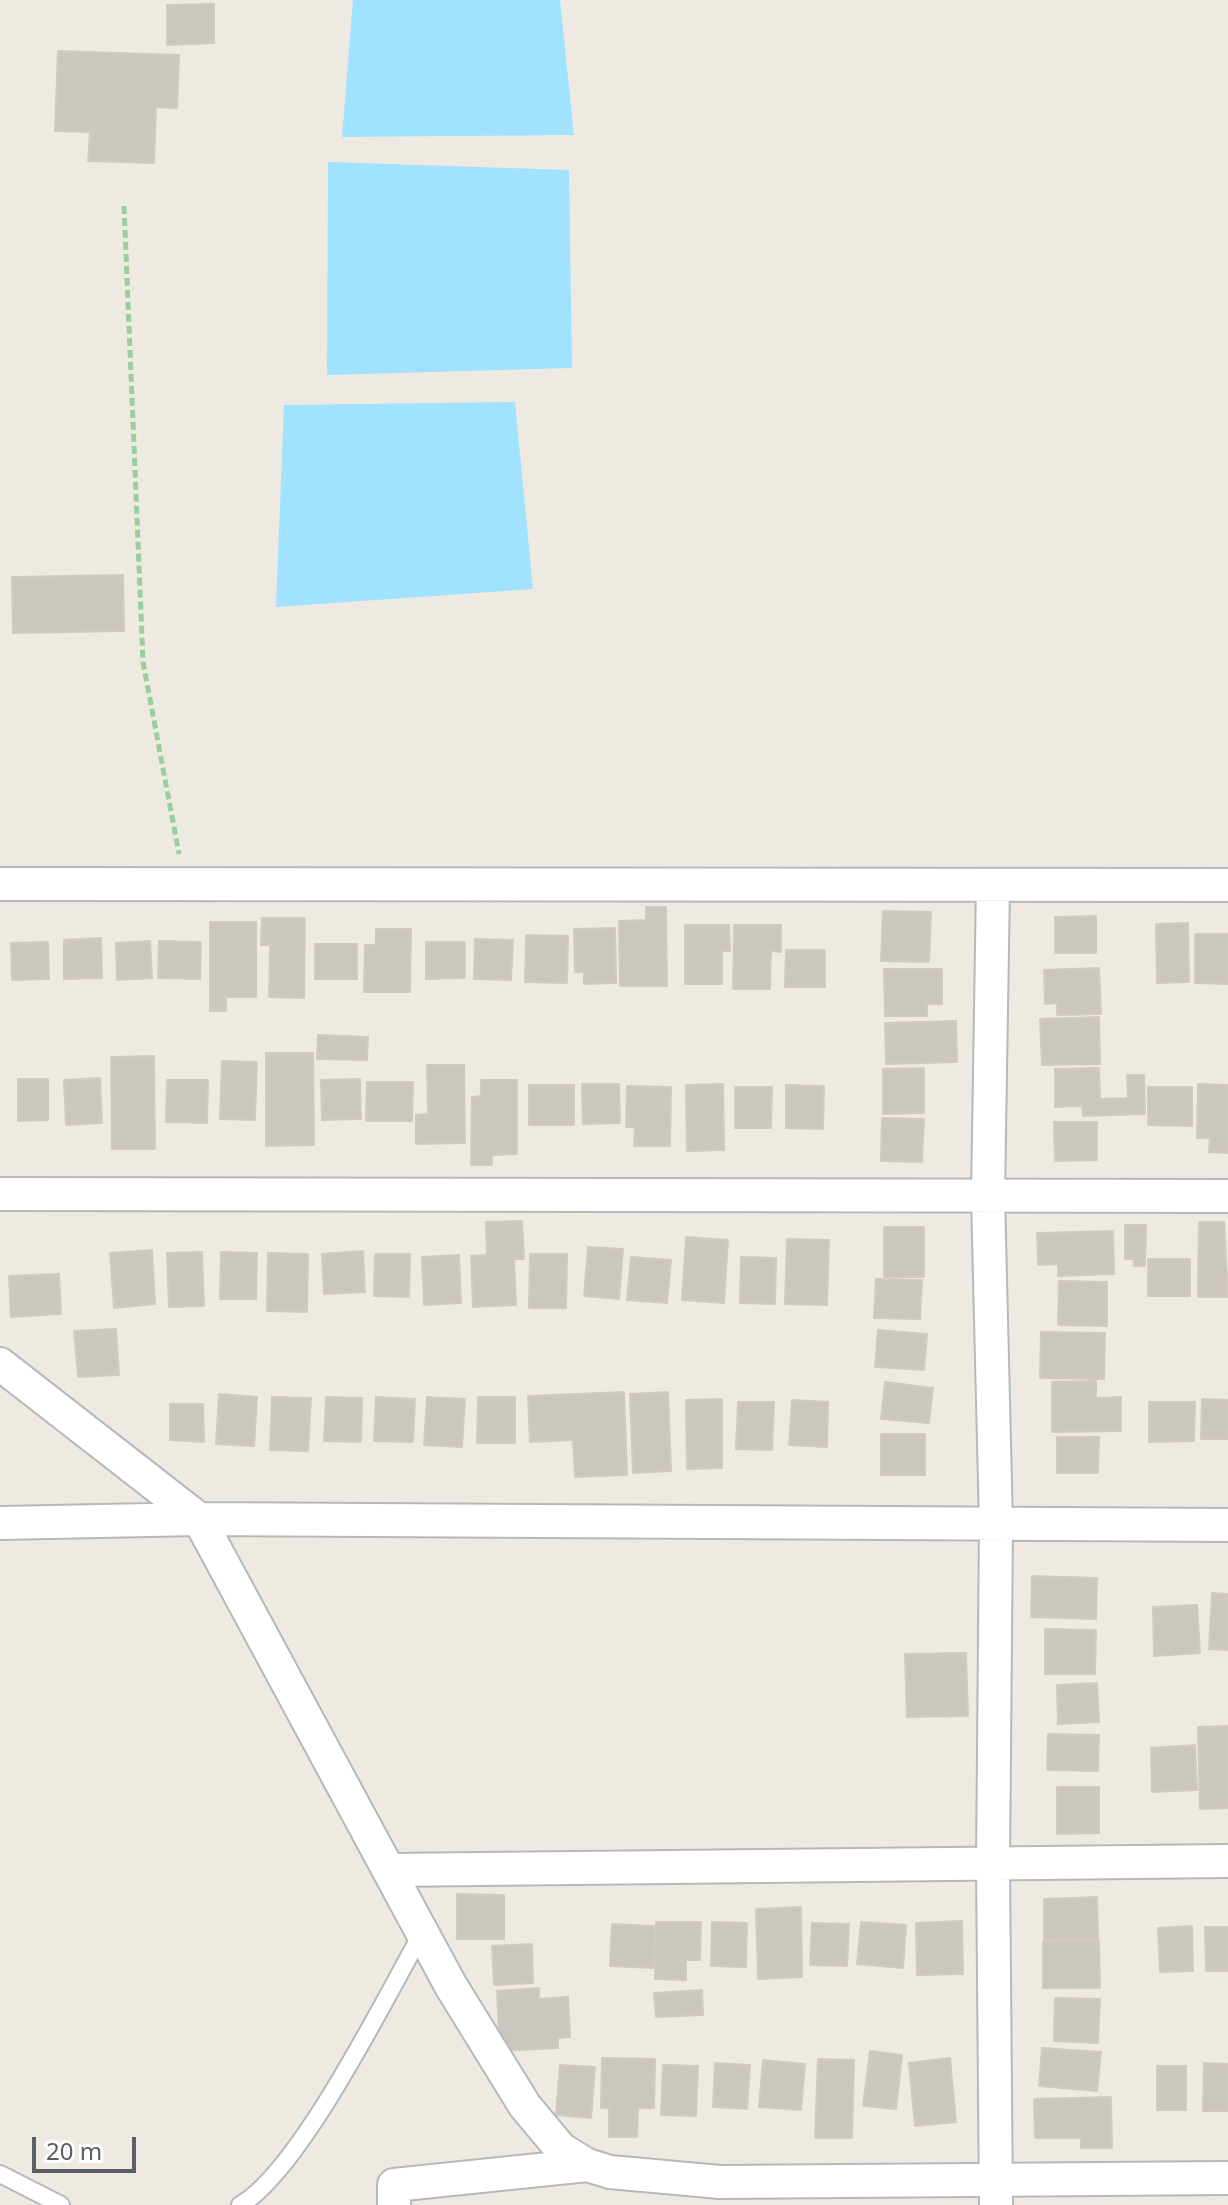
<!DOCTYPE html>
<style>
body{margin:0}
#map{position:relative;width:1228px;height:2205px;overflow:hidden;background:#eeeae1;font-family:"Noto Sans",sans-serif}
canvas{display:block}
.scale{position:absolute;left:32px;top:2137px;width:104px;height:36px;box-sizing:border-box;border:4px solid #5a5f64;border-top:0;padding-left:10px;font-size:24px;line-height:28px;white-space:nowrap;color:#5a5f64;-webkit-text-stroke:6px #fff;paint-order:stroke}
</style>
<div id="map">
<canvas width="1228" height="2205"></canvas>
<div class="scale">20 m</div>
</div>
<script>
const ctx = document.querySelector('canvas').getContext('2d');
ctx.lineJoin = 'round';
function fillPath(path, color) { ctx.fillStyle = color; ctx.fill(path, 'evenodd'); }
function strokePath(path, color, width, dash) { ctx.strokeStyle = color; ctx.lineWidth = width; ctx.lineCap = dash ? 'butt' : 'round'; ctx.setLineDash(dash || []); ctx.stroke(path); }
fillPath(new Path2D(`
 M 353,0 L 560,0 L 574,135 L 342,137 Z
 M 328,162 L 569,170 L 572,368 L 327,375 Z
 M 515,402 L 533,589 L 276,607 L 284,405 Z`), '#a0e2ff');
const building = new Path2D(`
 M 214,4 L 214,43 L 167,45 L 167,5 Z
 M 58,51 L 179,55 L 177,108 L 156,107 L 154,163 L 88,161 L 90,132 L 55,131 Z
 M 123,575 L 124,631 L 13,633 L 12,577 Z
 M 646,907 L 666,907 L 667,986 L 620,986 L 619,921 L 646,920 Z
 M 883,911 L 931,912 L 929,962 L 881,961 Z
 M 1096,916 L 1096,953 L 1055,953 L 1055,917 Z
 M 262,918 L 305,918 L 304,998 L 269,997 L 270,945 L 261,945 Z
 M 210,922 L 256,922 L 256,997 L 226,997 L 226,1011 L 210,1011 Z
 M 1188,923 L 1189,982 L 1157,983 L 1156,924 Z
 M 685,925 L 729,925 L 730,951 L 722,951 L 722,984 L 685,984 Z
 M 734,925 L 781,925 L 781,952 L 771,951 L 770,989 L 733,989 Z
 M 615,928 L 616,983 L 584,984 L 584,972 L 575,972 L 574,929 Z
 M 376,929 L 411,929 L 410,992 L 364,992 L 365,945 L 376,945 Z
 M 1195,934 L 1228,934 L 1228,984 L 1195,983 Z
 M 526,935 L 568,936 L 567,983 L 525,982 Z
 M 101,938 L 102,978 L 64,979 L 64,940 Z
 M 475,939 L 513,940 L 511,980 L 474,979 Z
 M 150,941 L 152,978 L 117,980 L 116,943 Z
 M 159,941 L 201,942 L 200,979 L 158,978 Z
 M 48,942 L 49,979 L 12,980 L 11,943 Z
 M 426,942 L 465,942 L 465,978 L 426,979 Z
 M 315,944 L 357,944 L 357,979 L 315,979 Z
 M 786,950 L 825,950 L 825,987 L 785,987 Z
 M 1099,968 L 1101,1014 L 1057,1015 L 1057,1003 L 1045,1004 L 1044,970 Z
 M 884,969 L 942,969 L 942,1004 L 927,1004 L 927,1016 L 885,1016 Z
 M 1099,1017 L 1100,1064 L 1042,1065 L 1040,1019 Z
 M 956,1021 L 957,1062 L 886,1064 L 885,1023 Z
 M 318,1035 L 368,1037 L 367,1060 L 317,1059 Z
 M 266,1053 L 313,1053 L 314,1145 L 266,1146 Z
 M 154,1056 L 155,1149 L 112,1149 L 111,1057 Z
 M 222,1061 L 257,1062 L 255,1120 L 220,1119 Z
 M 427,1065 L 464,1065 L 465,1143 L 416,1144 L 416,1115 L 428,1114 Z
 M 924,1068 L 924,1113 L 883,1114 L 883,1069 Z
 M 1099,1068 L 1100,1099 L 1128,1098 L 1127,1075 L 1144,1075 L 1145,1114 L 1083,1116 L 1082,1106 L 1055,1107 L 1055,1069 Z
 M 100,1078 L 102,1123 L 66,1125 L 64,1080 Z
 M 18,1079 L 48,1079 L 48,1120 L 18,1121 Z
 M 360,1079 L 361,1119 L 322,1120 L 321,1080 Z
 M 167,1080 L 208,1080 L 207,1123 L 166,1122 Z
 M 481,1080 L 517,1080 L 517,1154 L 492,1155 L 492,1165 L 471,1165 L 472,1097 L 481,1096 Z
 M 367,1082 L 413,1082 L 412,1121 L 366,1121 Z
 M 582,1084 L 619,1084 L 620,1123 L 583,1124 Z
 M 723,1084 L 724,1150 L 687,1151 L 686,1085 Z
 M 1198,1084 L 1228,1085 L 1228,1153 L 1209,1152 L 1210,1138 L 1197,1138 Z
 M 529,1085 L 574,1085 L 574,1125 L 529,1125 Z
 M 786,1085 L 824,1086 L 823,1129 L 786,1128 Z
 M 627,1086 L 671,1087 L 670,1146 L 634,1146 L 635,1127 L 626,1127 Z
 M 735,1087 L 772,1087 L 771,1128 L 735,1128 Z
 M 1148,1087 L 1192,1087 L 1192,1126 L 1148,1125 Z
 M 882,1118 L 924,1119 L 922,1162 L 881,1161 Z
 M 1054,1122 L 1097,1122 L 1097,1160 L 1055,1161 Z
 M 522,1221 L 524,1259 L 514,1259 L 516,1305 L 473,1307 L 471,1256 L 487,1255 L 486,1222 Z
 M 1199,1222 L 1224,1222 L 1228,1297 L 1198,1297 Z
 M 1125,1225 L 1146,1225 L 1145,1266 L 1134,1266 L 1134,1259 L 1125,1259 Z
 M 884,1227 L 924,1227 L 924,1277 L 884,1277 Z
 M 1113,1231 L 1114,1274 L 1058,1276 L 1058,1264 L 1038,1265 L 1037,1233 Z
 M 686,1237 L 728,1240 L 724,1303 L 682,1300 Z
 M 787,1239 L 829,1240 L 827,1305 L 785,1304 Z
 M 588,1247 L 623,1249 L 619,1299 L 584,1296 Z
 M 152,1250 L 155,1304 L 114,1308 L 110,1253 Z
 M 363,1251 L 365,1292 L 324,1294 L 322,1254 Z
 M 202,1252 L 204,1306 L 169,1307 L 167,1253 Z
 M 221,1252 L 257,1253 L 256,1299 L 220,1299 Z
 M 268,1253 L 308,1254 L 307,1312 L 267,1311 Z
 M 375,1254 L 410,1254 L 409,1297 L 374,1296 Z
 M 530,1254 L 567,1254 L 566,1308 L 529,1308 Z
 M 459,1255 L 461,1303 L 424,1305 L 422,1257 Z
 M 631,1257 L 671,1260 L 667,1303 L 627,1300 Z
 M 741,1257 L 776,1258 L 775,1304 L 740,1303 Z
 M 1148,1259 L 1190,1259 L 1190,1296 L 1148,1296 Z
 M 59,1274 L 61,1314 L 11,1317 L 9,1276 Z
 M 876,1279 L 922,1280 L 920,1319 L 874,1318 Z
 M 1059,1281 L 1107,1282 L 1107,1326 L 1058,1325 Z
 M 116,1329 L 119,1375 L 78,1377 L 74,1331 Z
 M 878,1330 L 927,1334 L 924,1370 L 875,1367 Z
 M 1041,1332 L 1105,1333 L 1104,1379 L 1040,1378 Z
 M 1096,1381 L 1096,1398 L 1121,1397 L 1121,1431 L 1052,1432 L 1052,1382 Z
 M 885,1382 L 933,1388 L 929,1423 L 881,1419 Z
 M 624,1392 L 627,1475 L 575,1477 L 573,1440 L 530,1442 L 528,1396 Z
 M 668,1392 L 671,1471 L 633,1473 L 630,1394 Z
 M 219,1394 L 257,1397 L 254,1446 L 216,1444 Z
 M 272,1397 L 311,1398 L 308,1451 L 270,1450 Z
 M 326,1397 L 362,1398 L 361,1442 L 324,1441 Z
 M 376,1397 L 415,1399 L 413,1442 L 374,1441 Z
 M 427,1397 L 465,1399 L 462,1447 L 424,1445 Z
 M 478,1397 L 515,1397 L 515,1443 L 477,1443 Z
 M 722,1399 L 722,1468 L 687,1469 L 686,1400 Z
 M 1202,1399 L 1228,1400 L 1228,1439 L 1201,1439 Z
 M 792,1400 L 828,1402 L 827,1447 L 789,1445 Z
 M 738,1402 L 774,1402 L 772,1450 L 736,1449 Z
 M 1149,1402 L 1195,1402 L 1194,1441 L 1149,1442 Z
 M 170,1404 L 203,1404 L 204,1442 L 170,1440 Z
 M 881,1434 L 925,1434 L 925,1475 L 881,1475 Z
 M 1057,1437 L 1099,1437 L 1098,1473 L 1057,1473 Z
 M 1032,1576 L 1097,1578 L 1096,1619 L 1031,1617 Z
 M 1212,1593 L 1228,1594 L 1228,1650 L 1209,1649 Z
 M 1197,1605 L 1200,1653 L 1154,1656 L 1153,1607 Z
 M 1045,1629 L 1096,1630 L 1095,1674 L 1045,1674 Z
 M 966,1653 L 968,1716 L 907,1717 L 905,1654 Z
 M 1097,1683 L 1099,1722 L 1058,1724 L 1057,1685 Z
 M 1228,1726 L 1228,1808 L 1200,1809 L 1198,1727 Z
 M 1048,1734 L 1099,1735 L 1098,1771 L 1047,1770 Z
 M 1195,1745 L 1197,1790 L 1152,1792 L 1151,1748 Z
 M 1057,1787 L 1099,1787 L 1099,1833 L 1057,1834 Z
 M 457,1894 L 504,1895 L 504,1939 L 457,1939 Z
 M 1097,1897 L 1098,1939 L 1044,1940 L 1044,1899 Z
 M 801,1907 L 802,1977 L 758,1979 L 756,1909 Z
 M 962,1921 L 963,1974 L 917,1975 L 916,1923 Z
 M 656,1922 L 701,1922 L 700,1960 L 686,1960 L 686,1980 L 655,1979 Z
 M 712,1922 L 747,1923 L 746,1967 L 711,1966 Z
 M 861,1922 L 906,1925 L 903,1968 L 857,1964 Z
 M 812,1923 L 849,1924 L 847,1966 L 810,1965 Z
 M 612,1924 L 655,1926 L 653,1968 L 610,1966 Z
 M 1192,1926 L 1193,1971 L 1160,1972 L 1158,1928 Z
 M 1205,1927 L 1228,1927 L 1228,1971 L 1206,1971 Z
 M 1099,1941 L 1100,1988 L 1043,1988 L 1043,1942 Z
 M 532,1944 L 533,1983 L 494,1985 L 492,1946 Z
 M 539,1988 L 539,1999 L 568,1997 L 570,2037 L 558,2038 L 558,2048 L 500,2051 L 497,1991 Z
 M 702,1990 L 703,2015 L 656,2017 L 654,1993 Z
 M 1055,1998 L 1100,1999 L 1098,2043 L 1054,2041 Z
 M 1042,2048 L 1101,2052 L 1097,2091 L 1039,2086 Z
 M 870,2051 L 902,2055 L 896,2109 L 863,2106 Z
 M 602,2058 L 655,2059 L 654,2108 L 638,2108 L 637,2137 L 609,2137 L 609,2108 L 601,2108 Z
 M 950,2058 L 956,2122 L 915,2126 L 909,2063 Z
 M 818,2059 L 854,2060 L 852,2138 L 815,2138 Z
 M 763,2060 L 805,2064 L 801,2110 L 759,2107 Z
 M 715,2063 L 750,2065 L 747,2109 L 713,2107 Z
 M 1204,2063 L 1228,2064 L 1228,2111 L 1203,2111 Z
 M 560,2065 L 595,2067 L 591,2118 L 556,2115 Z
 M 663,2065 L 698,2066 L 696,2116 L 661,2115 Z
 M 1157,2066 L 1186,2066 L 1186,2110 L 1157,2110 Z
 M 1111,2097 L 1112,2148 L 1081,2148 L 1081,2138 L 1035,2138 L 1034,2099 Z`);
fillPath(building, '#cbc7c0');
strokePath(building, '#d3cabf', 2);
const service = new Path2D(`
 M 0,2174 L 61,2205
 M 240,2205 C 299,2172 386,1997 422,1933`);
const minor = new Path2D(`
 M 0,884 L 1228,885
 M 993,885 L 988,1196 L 996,1524 L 993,1864 L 996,2205
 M 0,1194 L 1228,1196
 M 0,1364 L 199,1519 L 451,1986 L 525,2106 L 561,2149 L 587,2165 L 610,2172 L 720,2182 L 1228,2178
 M 0,1523 L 199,1519 L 1228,1525
 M 389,1870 L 1228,1861
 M 394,2205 L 394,2185 L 587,2165`);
strokePath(service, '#b4b9bd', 20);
strokePath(minor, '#b4b9bd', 36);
strokePath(new Path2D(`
 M 124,206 L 143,662 L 179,854`), '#97cf9f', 5, [8, 4]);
strokePath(service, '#fff', 16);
strokePath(minor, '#fff', 32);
</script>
